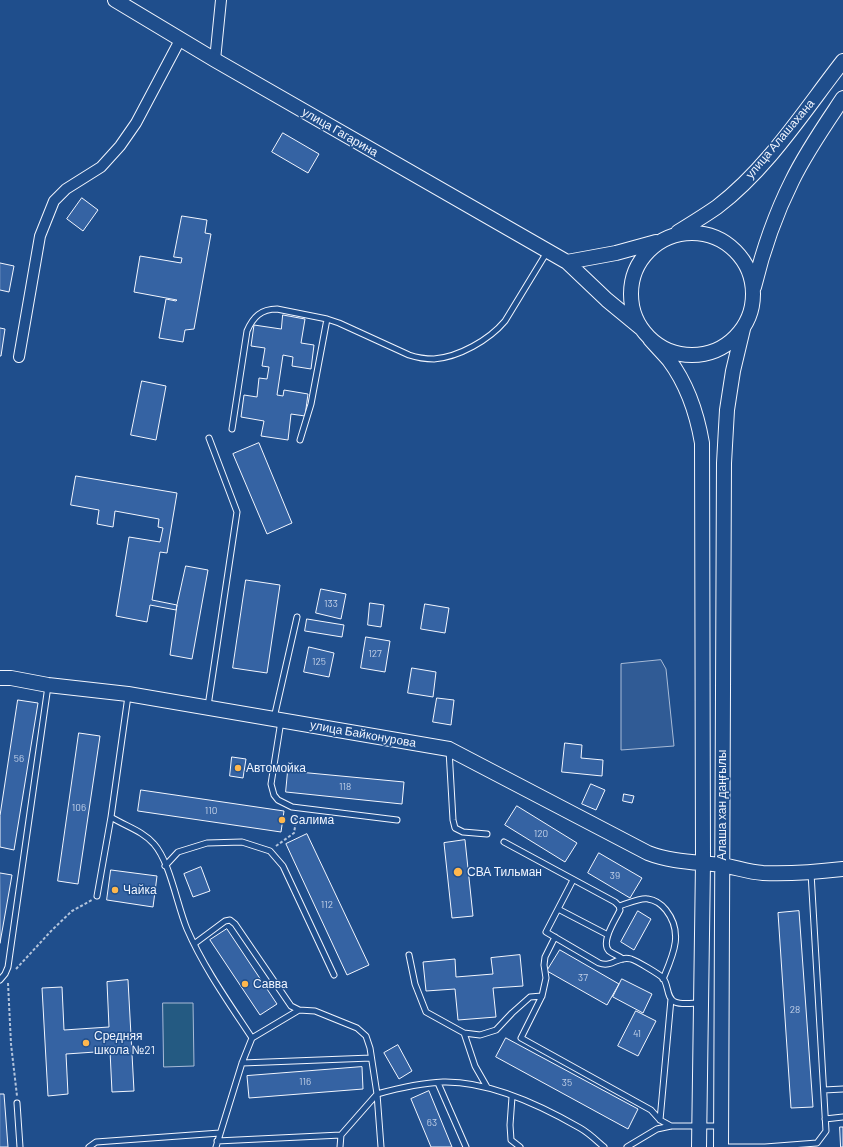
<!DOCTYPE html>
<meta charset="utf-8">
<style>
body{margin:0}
canvas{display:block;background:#1f4e8c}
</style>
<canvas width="843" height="1147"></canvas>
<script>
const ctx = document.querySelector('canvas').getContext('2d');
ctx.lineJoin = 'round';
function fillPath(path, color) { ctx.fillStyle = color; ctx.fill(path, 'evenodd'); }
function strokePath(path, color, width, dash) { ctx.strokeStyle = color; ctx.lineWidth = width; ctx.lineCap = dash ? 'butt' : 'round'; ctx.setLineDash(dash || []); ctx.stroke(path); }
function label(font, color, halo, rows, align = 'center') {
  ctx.font = font + ' Barlow,sans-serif'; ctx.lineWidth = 3; ctx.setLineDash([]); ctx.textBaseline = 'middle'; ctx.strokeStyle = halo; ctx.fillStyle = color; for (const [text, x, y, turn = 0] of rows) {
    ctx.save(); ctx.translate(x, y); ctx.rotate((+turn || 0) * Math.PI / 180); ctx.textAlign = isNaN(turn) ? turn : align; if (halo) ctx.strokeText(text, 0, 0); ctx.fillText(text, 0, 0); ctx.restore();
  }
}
const green = new Path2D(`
 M 163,1003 L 193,1003 L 194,1066 L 164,1067 Z`);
fillPath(green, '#245a82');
strokePath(green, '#a8bbd7', 1);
const parking = new Path2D(`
 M 661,660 L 666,669 L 674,746 L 621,750 L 621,664 Z`);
fillPath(parking, '#305b95');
strokePath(parking, '#a8bbd7', 1);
const building = new Path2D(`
 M 283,133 L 319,154 L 308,173 L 272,152 Z
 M 82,198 L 98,210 L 83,231 L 67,219 Z
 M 182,216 L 207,220 L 205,233 L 211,234 L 194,329 L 185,330 L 183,342 L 159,338 L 166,299 L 176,301 L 177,300 L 134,292 L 140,256 L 181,263 L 182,258 L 174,257 Z
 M 0,263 L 14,266 L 9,292 L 0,290 Z
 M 283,315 L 305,319 L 301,343 L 314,345 L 311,369 L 292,366 L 293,357 L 283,355 L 277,395 L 283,396 L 284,390 L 308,394 L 305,416 L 291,414 L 288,440 L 261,436 L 264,421 L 241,417 L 244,395 L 257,397 L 259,378 L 267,379 L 269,367 L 262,366 L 265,348 L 251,346 L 254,325 L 281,329 Z
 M 0,328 L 5,329 L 1,356 L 0,356 Z
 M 142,381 L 166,386 L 156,440 L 131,435 Z
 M 259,443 L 292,523 L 267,534 L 233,454 Z
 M 76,476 L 177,493 L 167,553 L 160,552 L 152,600 L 177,605 L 176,610 L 150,605 L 147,622 L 116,616 L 129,537 L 160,542 L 163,528 L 158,527 L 159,519 L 115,511 L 113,527 L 97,524 L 99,510 L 71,505 Z
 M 186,566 L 208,570 L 192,659 L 170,655 L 177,605 Z
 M 246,580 L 280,585 L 267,673 L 233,668 Z
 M 321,589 L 346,594 L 341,619 L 316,613 Z
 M 370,603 L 384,605 L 381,627 L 368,625 Z
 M 425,604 L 449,608 L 445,633 L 421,629 Z
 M 307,619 L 344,625 L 342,637 L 305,631 Z
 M 366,637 L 390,641 L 385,672 L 361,668 Z
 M 309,647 L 334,653 L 329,677 L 304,672 Z
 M 412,668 L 436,672 L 433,697 L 408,693 Z
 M 437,698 L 454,700 L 451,725 L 433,722 Z
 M 18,700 L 38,703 L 14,850 L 0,847 L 0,816 Z
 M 79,733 L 100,736 L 78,884 L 58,881 Z
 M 565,743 L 582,745 L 581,758 L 603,760 L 602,776 L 562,772 Z
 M 232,757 L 246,759 L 243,778 L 230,776 Z
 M 288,771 L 404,782 L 402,804 L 286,792 Z
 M 591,784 L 605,790 L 596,810 L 582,804 Z
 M 141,790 L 284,811 L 281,832 L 138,811 Z
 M 624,794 L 634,796 L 632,803 L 623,801 Z
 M 517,806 L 577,843 L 565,862 L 505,825 Z
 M 307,834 L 369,965 L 347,975 L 286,844 Z
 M 465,840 L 473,916 L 452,918 L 444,843 Z
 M 599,853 L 642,878 L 630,898 L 588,873 Z
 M 201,867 L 210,891 L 193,897 L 184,874 Z
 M 111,870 L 157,876 L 153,907 L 107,900 Z
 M 0,873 L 12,875 L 0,943 Z
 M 638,911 L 651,919 L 634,950 L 621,942 Z
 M 799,911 L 813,1107 L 791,1108 L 778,913 Z
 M 227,929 L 277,1004 L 260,1015 L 210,940 Z
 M 560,950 L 619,984 L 607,1005 L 547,971 Z
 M 520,955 L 523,986 L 493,988 L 496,1017 L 458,1020 L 455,989 L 426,991 L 423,962 L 455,959 L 456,977 L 493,974 L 491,958 Z
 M 622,979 L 652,994 L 643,1013 L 613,997 Z
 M 128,980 L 134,1091 L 112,1092 L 110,1051 L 66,1054 L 68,1094 L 48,1096 L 42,988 L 62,987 L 64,1030 L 109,1027 L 107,982 Z
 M 636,1011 L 656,1021 L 638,1056 L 618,1046 Z
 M 506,1038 L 638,1109 L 628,1129 L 496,1057 Z
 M 398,1045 L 412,1071 L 399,1079 L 384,1053 Z
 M 362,1067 L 363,1089 L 249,1098 L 247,1076 Z
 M 429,1091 L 452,1147 L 431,1147 L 411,1099 Z
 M 0,1094 L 4,1094 L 8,1147 L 0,1147 Z
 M 840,1127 L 843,1127 L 843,1147 L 841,1147 Z`);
fillPath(building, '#3563a3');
strokePath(building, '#f2f6ff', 1);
const lane = new Path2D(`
 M 232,429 L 247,331 C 253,317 261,309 277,309 L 327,319 L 339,323 L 409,355 C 418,358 426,359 434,359 C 459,357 489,340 505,321 L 547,252
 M 300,440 L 311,404 L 327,319
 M 128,696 L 111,817 C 125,826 143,831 154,844 C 170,862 177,905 187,929 C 204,968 229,1003 252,1038
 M 208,706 L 237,512 L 209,438
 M 274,718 L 297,617
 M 281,721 L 271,784 L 274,795 L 278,800 L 292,807 L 397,820
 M 449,750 L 453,820 L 455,828 L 463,832 L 487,834
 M 504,842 L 615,902 L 619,906 L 620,910 C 616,919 600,942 609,951 C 613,954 619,956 623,959
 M 165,866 L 178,852 L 207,843 L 242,842 L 270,851 L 283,866 L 334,975
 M 573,880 L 546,932 L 599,963 C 613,968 618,955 631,959 C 637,961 659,974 663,978 C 669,985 666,998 675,1002 C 681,1005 693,1003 700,1003
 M 97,896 L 111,817
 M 619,906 C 626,904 642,897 648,899 C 655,900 662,905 666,910 C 684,933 673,955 663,979
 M 558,909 L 608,935
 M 555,937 L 545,957 L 544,965 L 546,978 L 542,996 L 521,1038 L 651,1110 L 660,1120 L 671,1126
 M 194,944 L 225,921 L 230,920 L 235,924 L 291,1006 L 299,1010
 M 409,955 L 415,984 L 426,1012 L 464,1033 L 480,1035 L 496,1030 L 512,1013 L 530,997 L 542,996
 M 0,980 L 5,974 L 8,967 L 48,686
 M 464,1033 L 475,1066 L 487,1087
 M 242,1063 L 371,1058
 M 438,1083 L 466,1147
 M 824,1090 L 843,1089
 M 512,1097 L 510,1125 L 511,1140 L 520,1147
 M 17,1103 L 20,1147
 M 825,1119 L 843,1117
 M 660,1120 L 671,999
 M 217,1141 L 341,1135
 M 89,1147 L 96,1142 L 220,1133
 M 216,1147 L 242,1063 L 252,1038 L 299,1010 L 315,1011 L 357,1028 L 366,1036 L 370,1048 L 377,1094 C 399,1088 420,1083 443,1082 C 489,1081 542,1106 580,1128 C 589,1133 597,1141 604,1147
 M 340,1147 L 341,1135 L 377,1094 L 381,1147
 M 627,1147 L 657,1129 L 671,1126 L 721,1126
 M 721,1147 L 765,1147 L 817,1143 L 826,1131 L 811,873`);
const street = new Path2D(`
 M 215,60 L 221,0
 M 19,357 L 40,236 L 54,201 L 66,189 L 101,167 L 120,146 L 136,123 L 180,40`);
const secondary = new Path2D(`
 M 115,0 L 215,60 L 567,262 L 607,300 L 641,328
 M 678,232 C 691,224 704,216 717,207 C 768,168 804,111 843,61
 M631 294a61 61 0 1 1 122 0a61 61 0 1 1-122 0Z
 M 567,262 L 616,253 L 656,242
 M 754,287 C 763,250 775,215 792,181 C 806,152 825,125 843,98
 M 650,339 C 656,346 663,353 669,360 C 687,384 697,414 702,443 L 703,863 L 699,1147
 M 0,678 L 11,678 L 48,685 L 128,694 L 449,749 L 648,853 C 671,862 696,862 721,865 C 735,867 748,872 763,873 C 789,874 817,872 843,869
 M 721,1147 L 724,463 L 727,410 L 733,371 L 743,329`);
strokePath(lane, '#f2f6ff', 7);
strokePath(street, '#f2f6ff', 12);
strokePath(secondary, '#f2f6ff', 16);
strokePath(new Path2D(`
 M 276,846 L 294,833 L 296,821 L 294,814
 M 16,969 L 52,930 L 72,911 L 92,900
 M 8,983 L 11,1044 L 17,1096`), '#b3c4dc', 2, [3, 2]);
strokePath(lane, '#1f4e8c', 5);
strokePath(street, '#1f4e8c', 10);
strokePath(secondary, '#1f4e8c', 14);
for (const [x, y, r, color] of [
 [238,768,4,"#ffb74d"],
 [282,820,4,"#ffb74d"],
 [458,872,5,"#ffb74d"],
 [115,890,4,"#ffb74d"],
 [245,984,4,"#ffb74d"],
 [86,1043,4,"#ffb74d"]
]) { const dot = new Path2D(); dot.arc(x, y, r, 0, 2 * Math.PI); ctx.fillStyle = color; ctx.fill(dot); strokePath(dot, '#1f4e8c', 1.5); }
label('10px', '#c3d1e8', null, [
 ["133",331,604],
 ["127",375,654],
 ["125",319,662],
 ["56",19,759],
 ["118",345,787],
 ["106",79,808],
 ["110",211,811],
 ["120",541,834],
 ["39",615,876],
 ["112",327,905],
 ["37",583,978],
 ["28",795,1010],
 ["41",637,1034],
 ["116",305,1082],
 ["35",567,1083],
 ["63",432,1123]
]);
label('12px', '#f2f6ff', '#1f4e8c', [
 ["улица Гагарина",340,132,30],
 ["улица Алашахана",780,139,-50],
 ["улица Байконурова",363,734,10],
 ["Алаша хан даңғылы",722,805,-90]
]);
label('12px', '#f2f6ff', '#1f4e8c', [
 ["Автомойка",246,768],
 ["Салима",290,820],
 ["СВА Тильман",467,872],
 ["Чайка",123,890],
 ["Савва",253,984],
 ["Средняя",94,1036],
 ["школа №21",94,1050]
], 'left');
</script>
